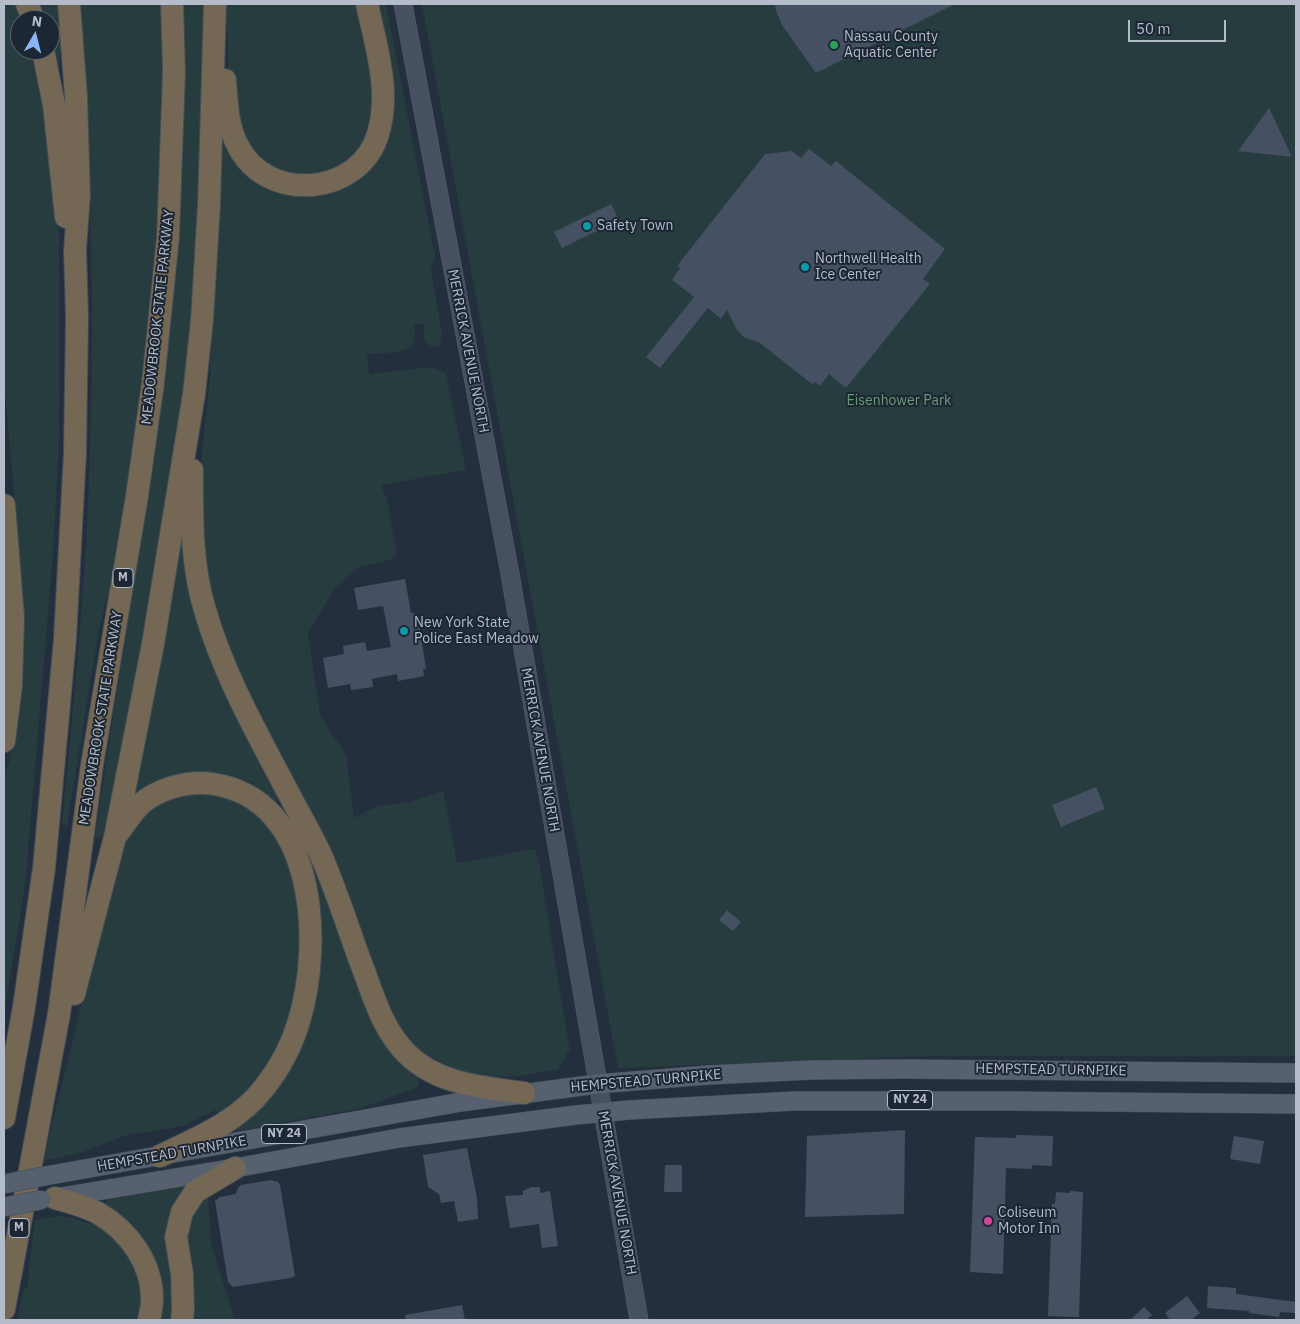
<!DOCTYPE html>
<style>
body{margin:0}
#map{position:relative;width:1300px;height:1324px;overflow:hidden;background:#242f3e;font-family:"IBM Plex Sans",sans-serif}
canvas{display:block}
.frame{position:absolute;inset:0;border:5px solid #b4bcc9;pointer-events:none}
.north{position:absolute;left:10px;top:10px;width:50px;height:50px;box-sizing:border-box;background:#1d2633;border:1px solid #59626f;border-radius:50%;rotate:8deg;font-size:14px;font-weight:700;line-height:20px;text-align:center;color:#b4bcc9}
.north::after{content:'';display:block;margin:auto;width:18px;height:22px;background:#8ab4f8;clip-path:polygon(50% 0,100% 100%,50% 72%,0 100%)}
.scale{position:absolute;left:1128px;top:20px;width:98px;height:22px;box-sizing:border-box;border:2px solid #b4bcc9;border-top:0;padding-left:6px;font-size:15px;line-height:18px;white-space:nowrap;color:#b4bcc9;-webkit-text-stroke:4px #1d2633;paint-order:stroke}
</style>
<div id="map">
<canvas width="1300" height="1324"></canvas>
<div class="frame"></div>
<div class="north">N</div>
<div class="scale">50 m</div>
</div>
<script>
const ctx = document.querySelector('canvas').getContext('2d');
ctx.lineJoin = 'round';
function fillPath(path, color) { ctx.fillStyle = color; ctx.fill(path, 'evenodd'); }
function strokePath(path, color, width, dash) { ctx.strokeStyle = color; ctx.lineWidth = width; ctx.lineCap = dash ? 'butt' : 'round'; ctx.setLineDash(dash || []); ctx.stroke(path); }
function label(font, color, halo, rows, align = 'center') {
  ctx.font = font + ' "IBM Plex Sans",sans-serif'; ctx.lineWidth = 4; ctx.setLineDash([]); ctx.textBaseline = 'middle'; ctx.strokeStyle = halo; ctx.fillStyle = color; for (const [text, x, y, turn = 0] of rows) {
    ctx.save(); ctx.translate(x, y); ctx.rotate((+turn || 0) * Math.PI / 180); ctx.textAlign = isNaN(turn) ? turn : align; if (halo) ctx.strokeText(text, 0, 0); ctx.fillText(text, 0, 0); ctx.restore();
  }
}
fillPath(new Path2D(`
 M 4,4 L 19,4 L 26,20 L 20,20 L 20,50 L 35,50 L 51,146 L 59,233 L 59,443 L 52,567 L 25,885 L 4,1014 L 4,776 L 9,762 L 17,711 L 23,630 L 19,552 L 4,380 Z
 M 38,4 L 57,4 L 61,46 L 58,77 L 50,38 L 50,20 L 44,20 Z
 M 81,4 L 162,4 L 163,135 L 150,322 L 126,493 L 113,575 L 100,624 L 67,825 L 62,824 C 73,709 85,594 89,478 C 95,320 91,162 81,4 Z
 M 182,4 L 205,4 L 203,160 L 187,358 L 169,492 L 135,695 L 102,838 L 95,837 L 165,370 Z
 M 226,4 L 360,4 L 376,85 L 375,117 L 362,148 L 336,171 L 304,177 L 272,170 L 248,150 L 230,92 Z
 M 375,4 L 385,4 L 388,15 L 435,256 L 431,270 L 442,335 L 440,345 L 432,347 L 425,342 L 423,324 L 414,324 C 415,331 416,338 413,344 C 407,354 378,353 367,354 L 369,374 L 432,367 L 446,373 L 466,470 L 381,485 L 387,499 L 397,555 L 389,560 L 357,568 L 334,589 L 308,633 L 320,716 L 346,755 L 354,818 L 378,806 L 410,802 L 443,791 L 457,863 L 535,849 L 538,857 L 570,1052 L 567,1053 L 564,1061 L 558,1066 L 560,1069 L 520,1076 L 484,1077 L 438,1066 L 441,1062 L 434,1058 L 431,1061 L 407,1040 L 392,1016 L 240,683 L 218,625 L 204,568 L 199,510 L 202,450 L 210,377 L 219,131 L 291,193 L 383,144 Z
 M 422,4 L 1296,4 L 1296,1056 L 929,1056 L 618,1068 Z
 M 179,533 L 186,533 L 281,797 L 276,802 L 250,782 L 223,773 L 197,772 L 139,794 L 133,791 Z
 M 187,790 L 219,791 L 273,824 L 294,873 L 304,948 L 288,1030 L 253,1090 L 221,1117 L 216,1110 L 183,1126 L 127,1135 L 83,1152 L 43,1161 L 70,1053 L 112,868 L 128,831 L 156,803 Z
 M 312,872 L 322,876 L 418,1074 L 419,1087 L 361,1108 L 222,1134 L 243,1124 L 246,1115 L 293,1058 Z
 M 184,1186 L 187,1188 L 176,1320 L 153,1320 L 157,1301 L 106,1210 L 107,1199 Z
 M 208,1198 L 211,1243 L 235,1320 L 188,1320 L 186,1264 L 189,1210 L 202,1199 Z
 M 58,1216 L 73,1218 L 90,1224 L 94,1218 L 116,1231 L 144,1283 L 141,1320 L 19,1320 L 18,1316 L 24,1288 L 28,1288 L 29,1265 L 35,1221 Z`), '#263c3f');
fillPath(new Path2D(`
 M 775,4 L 955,4 L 816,73 L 782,25 L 776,11 Z
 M 1269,108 L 1292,157 L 1238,151 Z
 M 809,149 L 831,166 L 836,161 L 945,249 L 923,279 L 930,284 L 846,388 L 829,374 L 820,386 L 815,382 L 812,384 L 760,343 L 744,337 L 737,330 L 727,310 L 721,319 L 708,308 L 660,368 L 646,357 L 694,297 L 672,280 L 680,268 L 677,266 L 765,154 L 792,151 L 801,158 Z
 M 611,204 L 619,220 L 562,248 L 554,232 Z
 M 405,579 L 411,613 L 414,613 L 416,624 L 419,624 L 426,669 L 423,669 L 424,676 L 398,681 L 397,674 L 372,679 L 373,687 L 351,690 L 350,684 L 328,688 L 323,658 L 344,654 L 343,646 L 365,642 L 367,651 L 391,647 L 383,606 L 358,610 L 354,588 Z
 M 1096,787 L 1105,809 L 1061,827 L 1052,805 Z
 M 727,910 L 741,922 L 733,931 L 719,920 Z
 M 905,1130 L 904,1214 L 805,1217 L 807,1136 Z
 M 1016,1135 L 1053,1136 L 1052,1166 L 1032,1165 L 1032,1169 L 1006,1168 L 1003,1274 L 970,1272 L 975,1137 L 1016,1138 Z
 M 1234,1136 L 1264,1141 L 1260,1164 L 1230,1159 Z
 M 467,1148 L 477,1198 L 478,1219 L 458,1222 L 454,1201 L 441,1203 L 439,1194 L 428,1187 L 423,1155 Z
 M 665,1165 L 682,1165 L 682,1192 L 664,1192 Z
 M 271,1180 L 278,1182 L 280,1185 L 295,1276 L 290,1278 L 233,1287 L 228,1282 L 215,1201 L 220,1197 L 236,1194 L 238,1188 L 241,1185 Z
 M 531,1187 L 540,1187 L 540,1193 L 550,1191 L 558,1246 L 542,1248 L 539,1224 L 510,1228 L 505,1196 L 523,1195 L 523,1191 Z
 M 1070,1191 L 1083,1192 L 1079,1317 L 1048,1316 L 1052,1204 L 1055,1204 L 1056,1192 L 1070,1193 Z
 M 1208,1286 L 1236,1288 L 1236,1294 L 1296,1302 L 1296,1313 L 1280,1312 L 1279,1317 L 1249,1313 L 1249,1311 L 1207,1308 Z
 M 1187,1296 L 1200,1313 L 1191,1320 L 1170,1320 L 1165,1313 Z
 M 462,1305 L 465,1320 L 406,1320 L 405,1315 Z
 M 1144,1307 L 1152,1315 L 1146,1320 L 1130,1320 Z`), '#455162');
const secondary = new Path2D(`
 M 403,4 L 510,574 L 639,1320`);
const primary = new Path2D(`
 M 45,1176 L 461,1102 L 597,1084 L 708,1075 L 812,1070 L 903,1069 L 1296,1073
 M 55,1198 L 235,1168 L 399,1138 L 576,1115 L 629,1110 L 794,1101 L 1009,1101 L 1296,1104`);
const highway = new Path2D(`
 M 27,4 L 34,20
 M 43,50 L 54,105 L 66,217
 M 225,80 C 227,103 227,126 238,146 C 267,204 360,196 378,134 C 391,92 376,46 367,4
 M 192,470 C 192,517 191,565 205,610 C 224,676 258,735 290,796 C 300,815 311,834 320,853 C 337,891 349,932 364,971 C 375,1001 384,1031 407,1054 C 439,1085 483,1087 524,1093
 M 4,505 L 13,617 L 11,686 L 4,741
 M 118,833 C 124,825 130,816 137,808 C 154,789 188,780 213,784 C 316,799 323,942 299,1021 C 292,1045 279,1069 264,1088 C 238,1122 197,1138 160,1156
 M 74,994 L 115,837 L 153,644 L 194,394 L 202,320 L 209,205 L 215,4
 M 4,1118 L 24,1007 L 44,868 L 65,639 L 75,453 L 77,317 L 75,250 L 79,195 L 76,96 L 69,4
 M 55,1198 C 69,1202 85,1206 98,1213 C 129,1231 153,1264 152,1301 C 152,1307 150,1314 149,1320
 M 4,1309 L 59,1014 L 92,765 L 137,496 L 153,383 L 168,237 L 174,72 L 172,4
 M 182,1320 L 183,1308 L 182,1274 L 176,1237 L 182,1212 L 195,1192 L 235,1168`);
strokePath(secondary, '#565f6c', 19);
strokePath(primary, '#414a57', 20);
strokePath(highway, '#434c59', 24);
strokePath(secondary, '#465061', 18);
strokePath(primary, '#56606e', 19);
strokePath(highway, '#746855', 22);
const primaryBridge = new Path2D(`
 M 4,1184 L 45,1176
 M 4,1207 L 41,1200`);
strokePath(primaryBridge, '#414a57', 20, []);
strokePath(primaryBridge, '#56606e', 19);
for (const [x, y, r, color] of [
 [834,45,5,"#2e9e5b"],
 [587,226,5,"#0f9aa8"],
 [805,267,5,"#0f9aa8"],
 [404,631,5,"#0f9aa8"],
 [988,1221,5,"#d1479c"]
]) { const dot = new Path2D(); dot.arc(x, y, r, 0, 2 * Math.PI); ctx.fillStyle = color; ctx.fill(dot); strokePath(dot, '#1d2633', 2); }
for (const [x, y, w] of [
 [123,578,20],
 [910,1100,45],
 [284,1134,45],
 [19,1228,20]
]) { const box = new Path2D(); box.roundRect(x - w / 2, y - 9.5, w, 19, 4); ctx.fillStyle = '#1d2633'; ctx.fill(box); strokePath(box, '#b4bcc9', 1); }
label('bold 12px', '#b4bcc9', null, [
 ["M",123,578],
 ["NY 24",910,1100],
 ["NY 24",284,1134],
 ["M",19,1228]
]);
label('14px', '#b4bcc9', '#1d2633', [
 ["Nassau County",844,37],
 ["Aquatic Center",844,53],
 ["Safety Town",597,226],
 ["Northwell Health",815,259],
 ["Ice Center",815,275],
 ["New York State",414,623],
 ["Police East Meadow",414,639],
 ["Coliseum",998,1213],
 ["Motor Inn",998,1229]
], 'left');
label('14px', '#b4bcc9', '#1d2633', [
 ["MEADOWBROOK STATE PARKWAY",158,317,-84],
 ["MERRICK AVENUE NORTH",468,351,79],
 ["MEADOWBROOK STATE PARKWAY",101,718,-81],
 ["MERRICK AVENUE NORTH",540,750,80],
 ["HEMPSTEAD TURNPIKE",1051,1070,1],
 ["HEMPSTEAD TURNPIKE",646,1081,-5],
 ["HEMPSTEAD TURNPIKE",172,1154,-10],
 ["MERRICK AVENUE NORTH",617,1193,80]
]);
label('14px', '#6b9a76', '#1d2633', [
 ["Eisenhower Park",899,401]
]);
</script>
